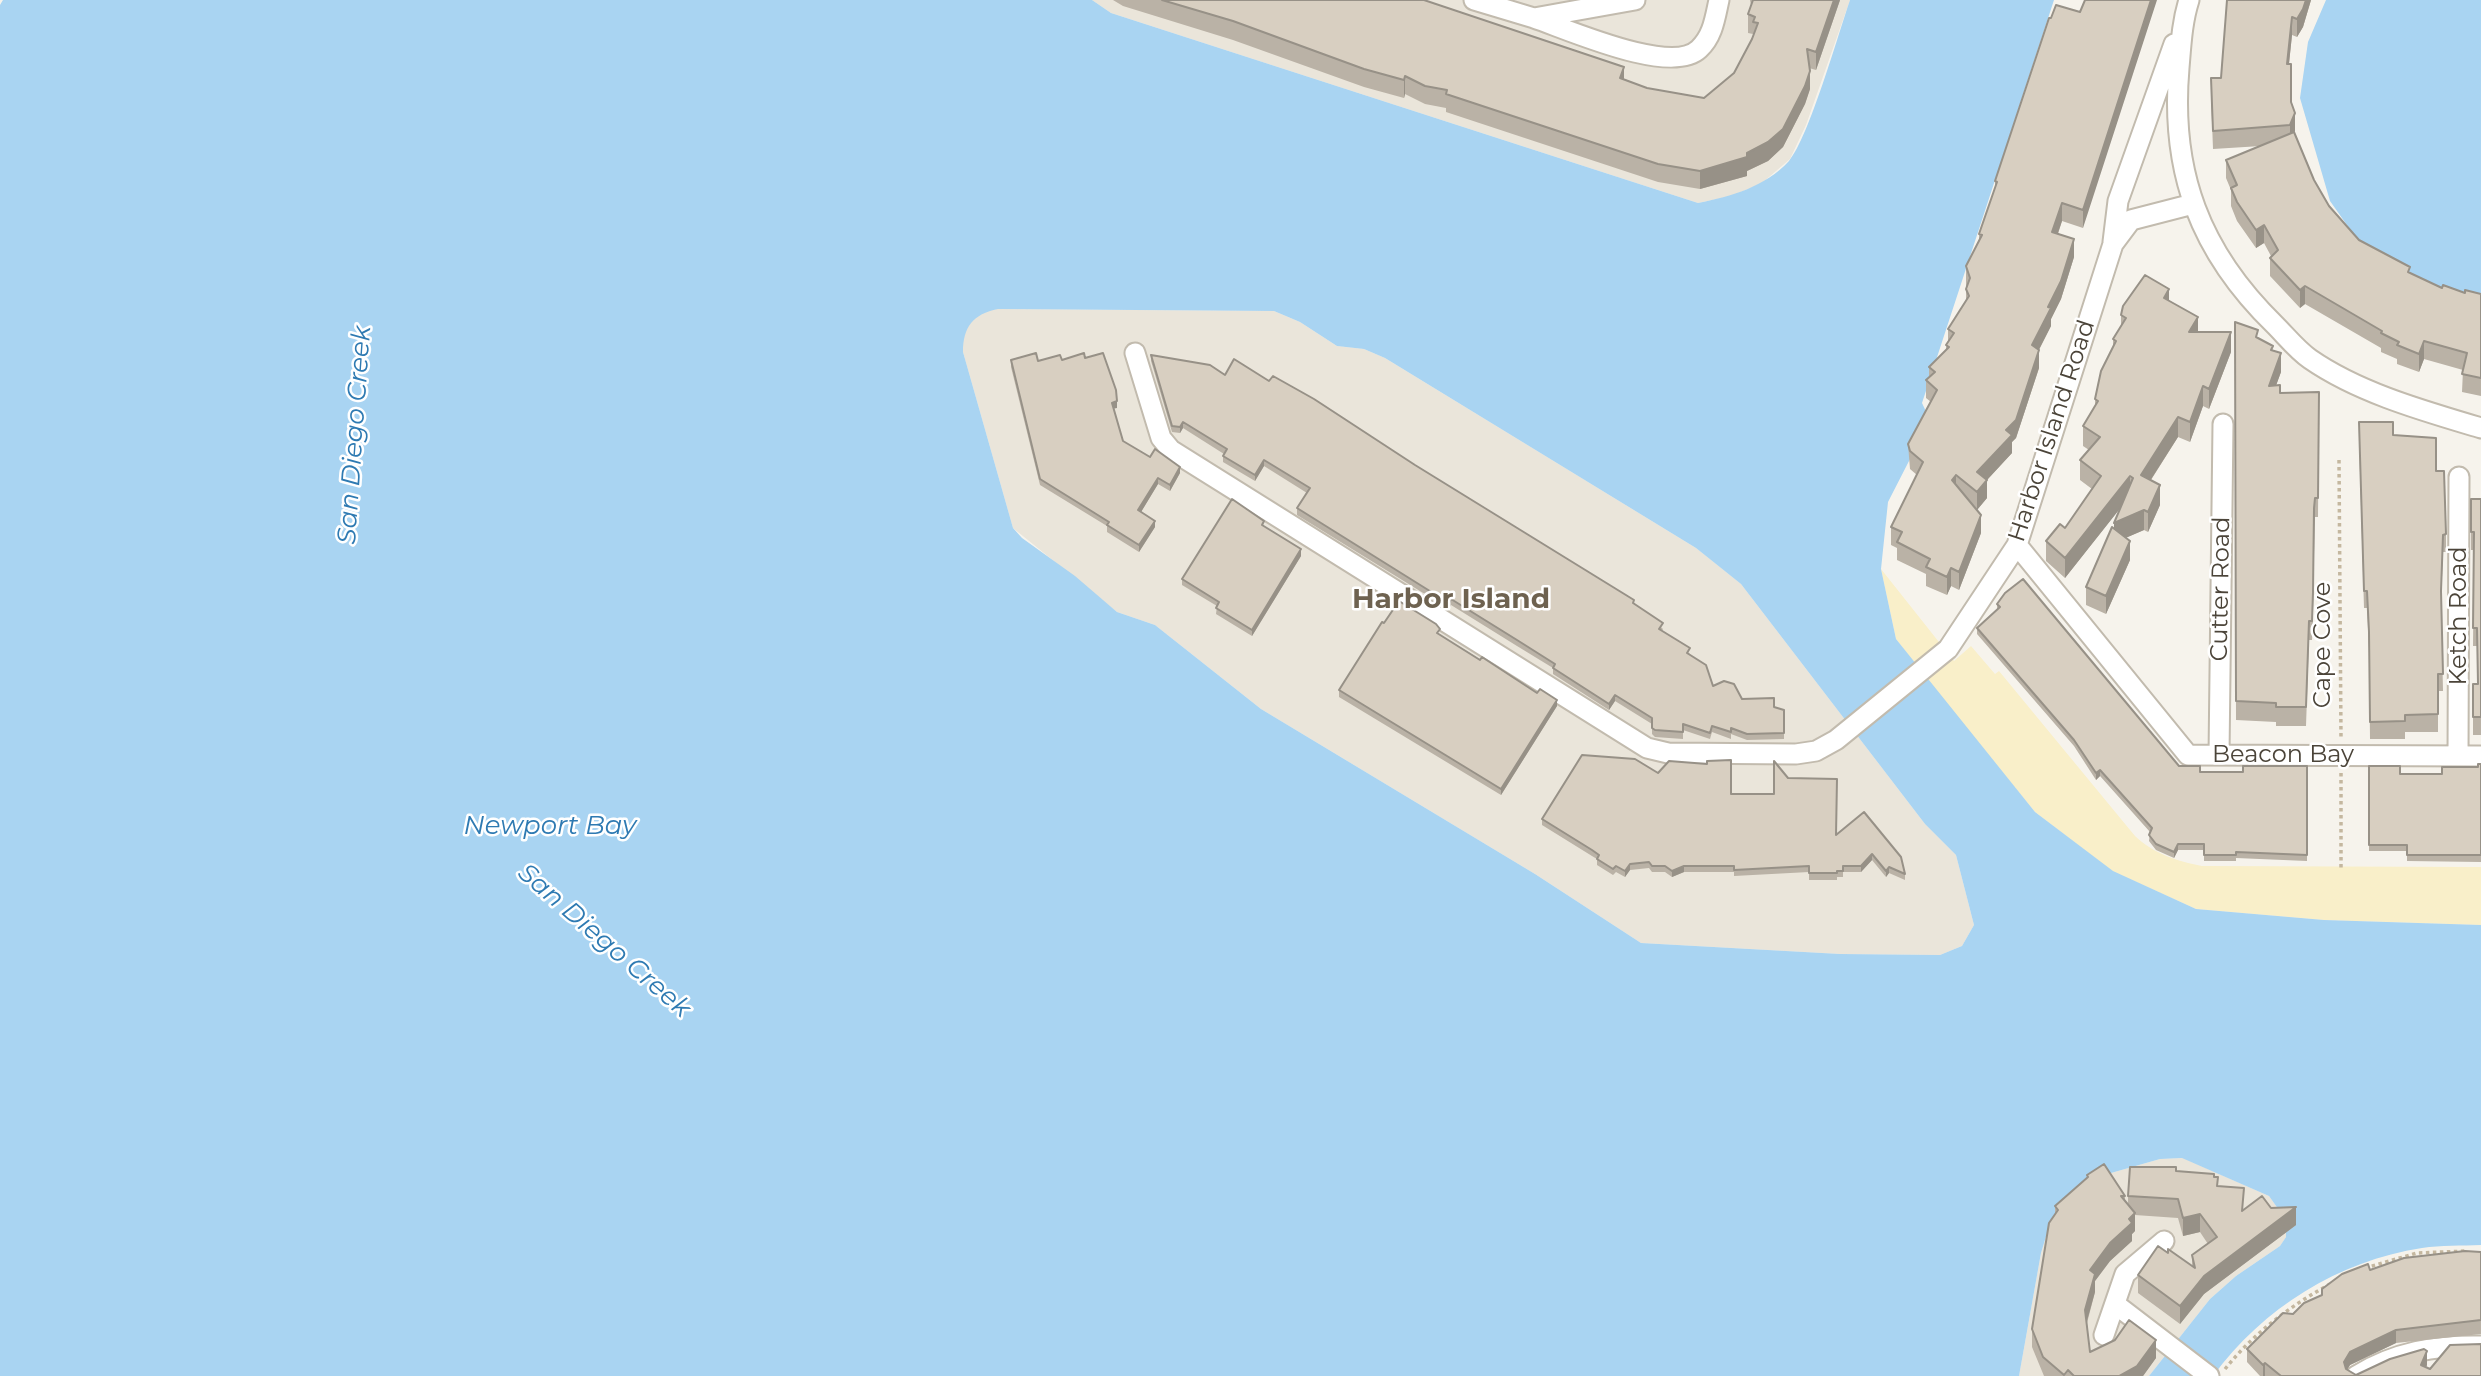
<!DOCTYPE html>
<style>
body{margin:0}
canvas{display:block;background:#f6f3ec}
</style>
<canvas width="2481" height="1376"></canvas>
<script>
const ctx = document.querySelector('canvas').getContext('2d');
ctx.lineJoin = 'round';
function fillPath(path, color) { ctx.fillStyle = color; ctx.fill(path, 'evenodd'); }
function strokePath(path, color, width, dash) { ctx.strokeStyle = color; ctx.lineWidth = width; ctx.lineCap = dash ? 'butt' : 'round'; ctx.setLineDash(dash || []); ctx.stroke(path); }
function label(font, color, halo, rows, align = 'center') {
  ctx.font = font + ' Montserrat,sans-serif'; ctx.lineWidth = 5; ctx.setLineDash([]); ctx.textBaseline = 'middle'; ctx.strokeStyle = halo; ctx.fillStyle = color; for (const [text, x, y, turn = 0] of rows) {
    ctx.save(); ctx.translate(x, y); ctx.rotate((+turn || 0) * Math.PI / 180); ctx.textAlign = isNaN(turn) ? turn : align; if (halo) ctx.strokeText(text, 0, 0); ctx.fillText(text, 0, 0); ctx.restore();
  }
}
fillPath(new Path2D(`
 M 1092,0 L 1850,0 L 1806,125 L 1790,159 L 1762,183 L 1732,196 L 1698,203 L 1111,13 Z
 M 997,309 L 1274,311 L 1300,322 L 1337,346 L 1364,349 L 1385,358 L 1696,548 L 1741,584 L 1925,824 L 1956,855 L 1974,925 L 1962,946 L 1940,955 L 1840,954 L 1641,943 L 1535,874 L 1261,709 L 1155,625 L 1117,612 L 1013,528 L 963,352 L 963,337 L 969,323 L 982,312 Z
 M 2183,1158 L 2269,1196 L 2286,1220 L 2286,1237 L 2280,1246 L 2236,1276 L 2210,1299 L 2149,1376 L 2019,1376 L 2041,1253 L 2048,1230 L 2097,1177 L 2160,1159 Z`), '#eae5da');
fillPath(new Path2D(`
 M 1881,569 L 1954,661 L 1971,646 L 1995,674 L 1999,671 L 2135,836 C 2154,854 2177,861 2202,866 L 2481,867 L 2481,925 L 2324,920 L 2196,909 L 2112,871 L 2035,812 L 1932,687 L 1896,639 Z`), '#f9efc9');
fillPath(new Path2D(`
 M 3,0 L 1092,0 L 1111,13 L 1698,203 C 1732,196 1765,187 1789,161 C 1809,137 1838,35 1850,0 L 2054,0 L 1922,403 L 1930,420 L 1888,502 L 1881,569 L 1896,639 L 2035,812 L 2113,871 L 2196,909 L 2324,920 L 2481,925 L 2481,1245 C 2462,1246 2441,1245 2422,1248 C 2338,1261 2263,1308 2213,1376 L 2149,1376 L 2210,1299 L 2236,1276 L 2280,1246 L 2286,1237 L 2286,1220 L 2269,1196 L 2182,1158 L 2160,1159 L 2097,1177 L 2048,1230 L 2041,1253 L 2019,1376 L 0,1376 L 0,5 ZM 998,309 L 1274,311 L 1300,322 L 1337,346 L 1364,349 L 1385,358 L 1696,548 L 1741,584 L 1925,824 L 1956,855 L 1974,925 L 1962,946 L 1940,955 L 1840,954 L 1641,943 L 1535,874 L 1261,709 L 1155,625 L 1117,612 L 1075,576 L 1022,538 L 1013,528 L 963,352 C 963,327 973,314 998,309 Z
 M 2326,0 L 2481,0 L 2481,300 L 2429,289 L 2366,252 L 2330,201 L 2300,98 L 2308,42 Z`), '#a9d4f2');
const street = new Path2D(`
 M 1474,0 L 1534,18 L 1635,0
 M 2189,0 C 2182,22 2181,44 2179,68 C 2170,172 2200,252 2275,325 C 2286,336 2297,350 2310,359 C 2359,393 2424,411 2481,428
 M 1534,18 C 1567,29 1671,76 1699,49 C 1713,36 1715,18 1719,0
 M 2113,242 L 2118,201 L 2174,44
 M 1135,353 L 1161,438 L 1171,450 L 1647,748 L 1668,753 L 1796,754 L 1816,751 L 1836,740 L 1948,649 L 2017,545 L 2113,244 L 2131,220 L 2193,204
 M 2017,545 L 2188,755 L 2481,756
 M 2219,755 L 2223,424
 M 2458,756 L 2459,477
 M 2115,1304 L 2209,1376
 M 2104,1335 L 2125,1274 L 2164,1241
 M 2356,1376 C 2395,1352 2436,1345 2481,1346`);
strokePath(street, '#c2bbae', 23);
strokePath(new Path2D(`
 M 2339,460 L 2341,738
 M 2341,773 L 2341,871
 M 2365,1268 L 2417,1253 L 2467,1251
 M 2225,1369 C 2254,1333 2290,1306 2330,1284`), '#c4b79f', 3.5, [3.5, 3.5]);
strokePath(street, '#fff', 19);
fillPath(new Path2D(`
 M 1113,0 L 1424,0 L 1647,88 L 1704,98 L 1734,73 L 1753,37 L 1753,34 L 1748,33 L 1748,14 L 1751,5 L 1750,0 L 1840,0 L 1816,70 L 1809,68 L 1810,89 L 1805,104 L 1783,147 L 1768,161 L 1747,171 L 1747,176 L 1700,189 L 1658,182 L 1446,112 L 1446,108 L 1425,104 L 1405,94 L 1404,98 L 1364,87 L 1233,40 L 1123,6 Z
 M 2085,0 L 2083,228 L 2062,221 L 2058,234 L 2074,257 L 2061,299 L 2051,319 L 2051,326 L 2039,350 L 2039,368 L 2016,438 L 2012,442 L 2012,453 L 1987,480 L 1987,498 L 1977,510 L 1975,508 L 1981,533 L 1959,590 L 1951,586 L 1947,595 L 1926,586 L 1926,574 L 1897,560 L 1897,548 L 1891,545 L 1891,527 L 1917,475 L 1910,469 L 1908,444 L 1931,402 L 1926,398 L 1926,380 L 1929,377 L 1929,367 L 1946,350 L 1946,345 L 1948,341 L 1948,329 L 1966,301 L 1966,266 L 1979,240 L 1979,234 L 1995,190 L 1995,181 L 2051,18 L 2080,12 Z
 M 2227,0 L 2311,0 L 2303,27 L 2297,37 L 2292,35 L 2289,64 L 2291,102 L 2294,133 L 2314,180 L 2329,206 L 2359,240 L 2410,273 L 2442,288 L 2465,293 L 2481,294 L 2481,396 L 2462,392 L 2463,370 L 2424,359 L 2419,372 L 2397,364 L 2397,359 L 2381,352 L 2381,348 L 2305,304 L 2300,308 L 2270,276 L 2270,258 L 2271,256 L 2264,243 L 2256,248 L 2237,221 L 2231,206 L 2231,190 L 2226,178 L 2226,160 L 2261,146 L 2213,149 L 2211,96 L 2221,78 Z
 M 2169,300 L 2198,332 L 2231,352 L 2209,409 L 2203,406 L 2190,442 L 2178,437 L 2151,480 L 2160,505 L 2148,532 L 2144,530 L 2125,538 L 2130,560 L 2106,614 L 2086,605 L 2086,587 L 2114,528 L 2120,508 L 2065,578 L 2046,561 L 2046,541 L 2065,528 L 2092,489 L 2080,480 L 2080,460 L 2089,450 L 2083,446 L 2083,426 L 2095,406 L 2095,399 L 2113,348 L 2113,339 L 2121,326 L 2121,315 Z
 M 2235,322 L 2258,338 L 2273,350 L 2281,372 L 2276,385 L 2280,393 L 2319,392 L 2318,517 L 2315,517 L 2314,527 L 2313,611 L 2312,640 L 2309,640 L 2306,726 L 2276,726 L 2276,722 L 2236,720 Z
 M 1151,355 L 1225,375 L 1269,381 L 1415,465 L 1634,603 L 1663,629 L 1662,631 L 1690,654 L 1690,655 L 1713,686 L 1742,699 L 1784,710 L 1784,739 L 1747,740 L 1731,734 L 1731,739 L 1712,732 L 1710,739 L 1683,730 L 1683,739 L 1655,737 L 1652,734 L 1652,724 L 1615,701 L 1609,710 L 1553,674 L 1553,668 L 1517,646 L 1451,605 L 1449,609 L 1297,515 L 1297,508 L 1307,493 L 1264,466 L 1255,481 L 1223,462 L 1223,456 L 1224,454 L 1183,428 L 1180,433 L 1172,432 L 1151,361 Z
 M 1085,358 L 1117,408 L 1113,408 L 1123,441 L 1150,457 L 1180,473 L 1170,491 L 1158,484 L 1141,512 L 1155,527 L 1139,552 L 1107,532 L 1107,526 L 1040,485 L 1011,367 L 1011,360 L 1038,361 Z
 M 2393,435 L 2436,471 L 2446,534 L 2446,552 L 2443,552 L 2441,603 L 2443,691 L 2438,691 L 2438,732 L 2405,732 L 2405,739 L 2370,739 L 2369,650 L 2367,608 L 2364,608 L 2359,439 Z
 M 2471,499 L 2481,499 L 2481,735 L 2473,735 L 2473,684 L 2478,684 L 2477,646 L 2473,646 L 2474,550 L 2471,550 Z
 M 1264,527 L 1301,556 L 1252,636 L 1216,614 L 1217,606 L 1182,585 L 1182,579 Z
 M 1997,604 L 2179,766 L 2200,772 L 2243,772 L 2307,766 L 2307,861 L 2236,858 L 2236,861 L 2204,861 L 2204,850 L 2178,850 L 2174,858 L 2156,850 L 2149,841 L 2150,832 L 2100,776 L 2096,780 L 2074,746 L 1977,634 L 1977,628 L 1997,610 Z
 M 1384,623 L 1440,635 L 1557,706 L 1501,795 L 1339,697 L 1339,690 Z
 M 2481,764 L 2481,862 L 2407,861 L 2407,851 L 2369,851 L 2369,766 L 2400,774 L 2442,774 L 2478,767 Z
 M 1658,773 L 1731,794 L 1836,835 L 1864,812 L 1905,874 L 1905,880 L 1889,873 L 1886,877 L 1872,860 L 1861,872 L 1843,872 L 1843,877 L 1837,877 L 1837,880 L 1809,880 L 1809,872 L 1734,876 L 1734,872 L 1684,872 L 1672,877 L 1665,872 L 1652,872 L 1649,868 L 1630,870 L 1625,877 L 1616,872 L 1613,875 L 1597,865 L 1597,859 L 1592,856 L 1542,825 L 1542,819 Z
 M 2176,1171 L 2214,1177 L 2218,1187 L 2243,1210 L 2271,1208 L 2296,1225 L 2204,1294 L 2180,1324 L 2138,1293 L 2138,1275 L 2168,1253 L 2192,1266 L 2192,1255 L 2208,1244 L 2200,1232 L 2183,1236 L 2178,1218 L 2135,1215 L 2135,1231 L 2132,1234 L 2132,1241 L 2110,1261 L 2095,1281 L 2095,1292 L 2087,1323 L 2090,1352 L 2156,1358 L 2143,1376 L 2044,1376 L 2032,1347 L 2032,1329 L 2055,1215 L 2055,1206 L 2087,1179 L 2087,1175 L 2125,1196 L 2125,1201 L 2128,1205 L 2128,1196 Z
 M 2481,1252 L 2481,1334 L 2396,1343 L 2350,1365 L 2347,1370 L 2356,1375 L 2427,1365 L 2426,1367 L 2430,1369 L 2481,1376 L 2260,1376 L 2247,1362 L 2247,1349 L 2293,1314 L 2322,1295 L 2370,1270 Z`), '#bab2a6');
fillPath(new Path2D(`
 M 1834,0 L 1840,0 L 1816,70 L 1816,52 Z
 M 2151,0 L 2157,0 L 2083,228 L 2083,210 Z
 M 2306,0 L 2311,0 L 2303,27 L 2297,37 L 2297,19 Z
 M 2292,17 L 2292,35 L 2287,82 L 2287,64 Z
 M 1624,67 L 1624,85 L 1620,78 Z
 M 1810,71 L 1810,89 L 1805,104 L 1783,147 L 1768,161 L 1747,171 L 1747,176 L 1700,189 L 1700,171 L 1747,153 Z
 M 1405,76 L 1405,94 L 1404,98 L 1404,80 Z
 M 2295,113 L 2295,131 L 2290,143 L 2290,125 Z
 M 2062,203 L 2062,221 L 2052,250 L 2052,232 Z
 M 2264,225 L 2264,243 L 2256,248 L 2256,230 Z
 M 2074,239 L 2074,257 L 2061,299 L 2051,319 L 2051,326 L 2032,363 L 2032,345 Z
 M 2305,286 L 2305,304 L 2300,308 L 2300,290 Z
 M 2169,289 L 2169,309 L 2164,298 Z
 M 2198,317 L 2198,337 L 2189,332 Z
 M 2231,332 L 2231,352 L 2209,409 L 2209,389 Z
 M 2424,341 L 2424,359 L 2419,372 L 2419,354 Z
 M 2039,350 L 2039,368 L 2016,438 L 2012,442 L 2012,453 L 1987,480 L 1987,498 L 1977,510 L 1977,472 L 2006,430 Z
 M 2281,353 L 2281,372 L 2269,405 L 2269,386 Z
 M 2203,386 L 2203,406 L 2190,442 L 2190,422 Z
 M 1117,401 L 1117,408 L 1112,409 L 1112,403 Z
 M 2178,417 L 2178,437 L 2141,495 L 2141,475 Z
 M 1183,422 L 1183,428 L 1180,433 L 1180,427 Z
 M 1264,460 L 1264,466 L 1255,481 L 1255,475 Z
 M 1180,467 L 1180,473 L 1170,491 L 1170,485 Z
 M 1956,475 L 1956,493 L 1952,480 Z
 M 2130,476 L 2130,496 L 2065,578 L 2065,558 Z
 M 1158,478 L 1158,484 L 1138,517 L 1138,510 Z
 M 2160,485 L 2160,505 L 2148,532 L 2148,512 Z
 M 2315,498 L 2313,611 L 2312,640 L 2314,508 Z
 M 2144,510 L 2144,530 L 2114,543 L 2114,523 Z
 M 1981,515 L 1981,533 L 1959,590 L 1959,572 Z
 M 1155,521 L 1155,527 L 1139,552 L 1139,545 Z
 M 2130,541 L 2130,560 L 2106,614 L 2106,596 Z
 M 1301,549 L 1301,556 L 1252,636 L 1252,630 Z
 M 1951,568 L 1951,586 L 1947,595 L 1947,577 Z
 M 1615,695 L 1615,701 L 1609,710 L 1609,704 Z
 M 1557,700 L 1557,706 L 1501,795 L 1501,789 Z
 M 2100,770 L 2100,776 L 2096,780 L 2096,773 Z
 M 2178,844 L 2178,850 L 2174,858 L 2174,852 Z
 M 1872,854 L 1872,860 L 1861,872 L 1861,866 Z
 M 1630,864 L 1630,870 L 1625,877 L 1625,871 Z
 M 1684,866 L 1684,872 L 1672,877 L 1672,871 Z
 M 1889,867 L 1889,873 L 1886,877 L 1886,871 Z
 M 2296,1207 L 2296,1225 L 2204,1294 L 2180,1324 L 2180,1306 L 2204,1276 Z
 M 2135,1213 L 2135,1231 L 2132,1234 L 2132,1241 L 2110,1261 L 2095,1281 L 2095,1292 L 2085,1328 L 2085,1310 L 2090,1270 L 2129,1219 Z
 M 2200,1214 L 2200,1232 L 2183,1236 L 2183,1218 Z
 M 2396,1330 L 2396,1343 L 2350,1365 L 2344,1375 L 2344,1362 L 2350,1352 Z
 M 2156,1340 L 2156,1358 L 2143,1376 L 2119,1376 Z
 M 2427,1351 L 2427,1365 L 2422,1376 L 2421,1365 Z
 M 2265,1363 L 2265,1376 L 2263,1376 L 2263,1365 Z`), '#979187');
const building = new Path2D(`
 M 1162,0 L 1424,0 L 1624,67 L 1620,78 L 1647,88 L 1704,98 L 1734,73 L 1752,39 L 1758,23 L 1753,22 L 1755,17 L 1748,14 L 1753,0 L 1834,0 L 1816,52 L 1807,49 L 1810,71 L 1805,86 L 1783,129 L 1768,142 L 1747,153 L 1747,157 L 1700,171 L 1658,164 L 1446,94 L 1447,90 L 1425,86 L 1405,76 L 1404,80 L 1364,69 L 1233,21 Z
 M 2085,0 L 2151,0 L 2083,210 L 2062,203 L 2052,232 L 2074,239 L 2061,281 L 2048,307 L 2051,308 L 2032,345 L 2039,350 L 2016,420 L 2006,430 L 2012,435 L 1977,472 L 1987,480 L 1977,492 L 1956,475 L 1952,480 L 1981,515 L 1959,572 L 1951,568 L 1947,577 L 1926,567 L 1930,559 L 1897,542 L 1902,532 L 1891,527 L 1923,462 L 1910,451 L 1908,444 L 1937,390 L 1926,380 L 1935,372 L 1929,367 L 1949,347 L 1946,345 L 1954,333 L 1948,329 L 1969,296 L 1966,289 L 1970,278 L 1966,266 L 1982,235 L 1979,234 L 1997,182 L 1995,181 L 2049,18 L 2051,18 L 2056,5 L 2080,12 Z
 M 2227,0 L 2306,0 L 2303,9 L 2297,19 L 2292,17 L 2287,64 L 2291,64 L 2291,102 L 2295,113 L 2290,125 L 2213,131 L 2211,78 L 2221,78 Z
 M 2294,132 L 2314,180 L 2329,206 L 2359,240 L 2410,267 L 2408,272 L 2442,288 L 2443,285 L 2465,293 L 2465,290 L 2481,294 L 2481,378 L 2462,374 L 2467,353 L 2424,341 L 2419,354 L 2397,345 L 2399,342 L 2381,333 L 2382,331 L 2305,286 L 2300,290 L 2270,258 L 2278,250 L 2264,225 L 2256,230 L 2237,202 L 2231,188 L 2237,185 L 2226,160 Z
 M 2145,275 L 2169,289 L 2164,298 L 2198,317 L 2189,332 L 2231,332 L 2209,389 L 2203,386 L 2190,422 L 2178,417 L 2141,475 L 2160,485 L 2148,512 L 2144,510 L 2114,523 L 2133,478 L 2130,476 L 2065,558 L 2046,541 L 2060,524 L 2065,528 L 2101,476 L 2080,460 L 2100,437 L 2083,426 L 2098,401 L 2095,399 L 2101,371 L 2116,341 L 2113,339 L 2126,318 L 2121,315 L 2123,306 Z
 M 2235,322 L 2258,330 L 2256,337 L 2273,346 L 2271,350 L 2281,353 L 2269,386 L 2280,385 L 2280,393 L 2319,392 L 2318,498 L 2315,498 L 2314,508 L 2313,592 L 2312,621 L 2309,621 L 2306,707 L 2276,707 L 2276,703 L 2236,701 Z
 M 1036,353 L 1038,361 L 1060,355 L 1062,360 L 1084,353 L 1085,358 L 1103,353 L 1116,390 L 1117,401 L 1112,403 L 1123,441 L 1150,457 L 1155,449 L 1180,467 L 1170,485 L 1158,478 L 1138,510 L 1155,521 L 1139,545 L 1107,525 L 1109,522 L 1040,479 L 1011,360 Z
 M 1151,355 L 1210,365 L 1225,375 L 1234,359 L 1269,381 L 1273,376 L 1314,399 L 1415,465 L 1634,600 L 1633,603 L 1663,623 L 1659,629 L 1690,648 L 1687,653 L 1706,665 L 1713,686 L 1724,681 L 1734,684 L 1742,699 L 1774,698 L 1774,707 L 1784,710 L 1784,733 L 1747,734 L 1731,728 L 1731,732 L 1712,726 L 1710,733 L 1683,724 L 1683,732 L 1655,730 L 1652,728 L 1652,718 L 1615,695 L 1609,704 L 1553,668 L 1555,664 L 1517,640 L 1451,599 L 1449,603 L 1297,508 L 1310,488 L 1264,460 L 1255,475 L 1223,456 L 1227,449 L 1183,422 L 1180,427 L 1172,426 Z
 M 2359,422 L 2393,422 L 2393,435 L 2436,438 L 2436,471 L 2444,471 L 2446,534 L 2443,535 L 2441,591 L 2443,674 L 2438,674 L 2438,714 L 2405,715 L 2405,721 L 2370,722 L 2369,632 L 2367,591 L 2364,591 Z
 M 1232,499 L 1264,521 L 1262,525 L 1301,549 L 1252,630 L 1216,608 L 1219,602 L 1182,579 Z
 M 2471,499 L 2481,499 L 2481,717 L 2473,717 L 2473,684 L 2478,684 L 2477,628 L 2473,628 L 2474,532 L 2471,532 Z
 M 2112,527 L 2130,541 L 2106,596 L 2086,587 Z
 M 2023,579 L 2179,766 L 2200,766 L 2200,772 L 2243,772 L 2243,766 L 2307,766 L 2307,855 L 2236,852 L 2236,855 L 2204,855 L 2204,844 L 2178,844 L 2174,852 L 2156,844 L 2149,835 L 2152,828 L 2100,770 L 2096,773 L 2074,740 L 1977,628 L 2000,607 L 1997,604 L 2005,593 Z
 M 1399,601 L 1436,624 L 1440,629 L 1437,633 L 1480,660 L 1482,657 L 1537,693 L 1540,689 L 1557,700 L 1501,789 L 1339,690 L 1382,622 L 1384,623 Z
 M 1582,755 L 1635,759 L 1658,773 L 1669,761 L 1707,764 L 1707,761 L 1731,760 L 1731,794 L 1774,794 L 1774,761 L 1788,778 L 1837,779 L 1836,835 L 1864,812 L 1901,857 L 1905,874 L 1889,867 L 1886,871 L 1872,854 L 1861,866 L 1843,866 L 1843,871 L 1837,871 L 1837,873 L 1809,873 L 1809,866 L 1734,870 L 1734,866 L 1684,866 L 1672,871 L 1665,866 L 1652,866 L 1649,862 L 1630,864 L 1625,871 L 1616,866 L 1613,869 L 1597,859 L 1599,855 L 1592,850 L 1542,819 Z
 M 2478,764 L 2481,764 L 2481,855 L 2407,855 L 2407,845 L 2369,845 L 2369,766 L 2400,766 L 2400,774 L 2442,774 L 2442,767 L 2478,767 Z
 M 2104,1164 L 2125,1196 L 2121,1196 L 2135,1213 L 2129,1219 L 2132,1223 L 2110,1243 L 2090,1270 L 2095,1274 L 2085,1310 L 2090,1352 L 2115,1340 L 2129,1320 L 2156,1340 L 2137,1366 L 2119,1376 L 2074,1376 L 2068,1370 L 2064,1375 L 2043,1357 L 2032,1329 L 2049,1223 L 2058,1210 L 2055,1206 L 2088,1177 L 2087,1175 Z
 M 2130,1167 L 2176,1167 L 2176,1171 L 2214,1174 L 2214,1177 L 2218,1177 L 2217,1186 L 2244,1188 L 2242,1211 L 2262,1196 L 2271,1208 L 2296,1207 L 2204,1276 L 2180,1306 L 2138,1275 L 2158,1246 L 2168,1253 L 2168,1249 L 2195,1268 L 2192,1255 L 2217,1237 L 2200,1214 L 2183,1218 L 2178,1199 L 2128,1196 Z
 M 2465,1251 L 2481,1252 L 2481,1320 L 2396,1330 L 2350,1352 L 2344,1362 L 2346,1369 L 2356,1375 L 2390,1359 L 2424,1349 L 2427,1351 L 2421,1365 L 2430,1369 L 2450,1345 L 2481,1344 L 2481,1376 L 2281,1376 L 2265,1363 L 2263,1365 L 2247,1349 L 2283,1313 L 2293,1314 L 2304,1303 L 2322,1295 L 2322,1289 L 2342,1274 L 2368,1264 L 2370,1270 L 2404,1258 Z`);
fillPath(building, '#d8cfc1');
strokePath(building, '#979187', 2);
label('24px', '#4b4439', '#fff', [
 ["Harbor Island Road",2052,431,-72],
 ["Cutter Road",2221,589,-89],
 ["Ketch Road",2459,616,-90],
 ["Cape Cove",2323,645,-90],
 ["Beacon Bay",2283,755]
]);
label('italic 26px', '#2e7ab2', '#fff', [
 ["San Diego Creek",355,435,-86],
 ["Newport Bay",550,826],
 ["San Diego Creek",604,941,41]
]);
label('bold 28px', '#6e6250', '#fff', [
 ["Harbor Island",1451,600]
]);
</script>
